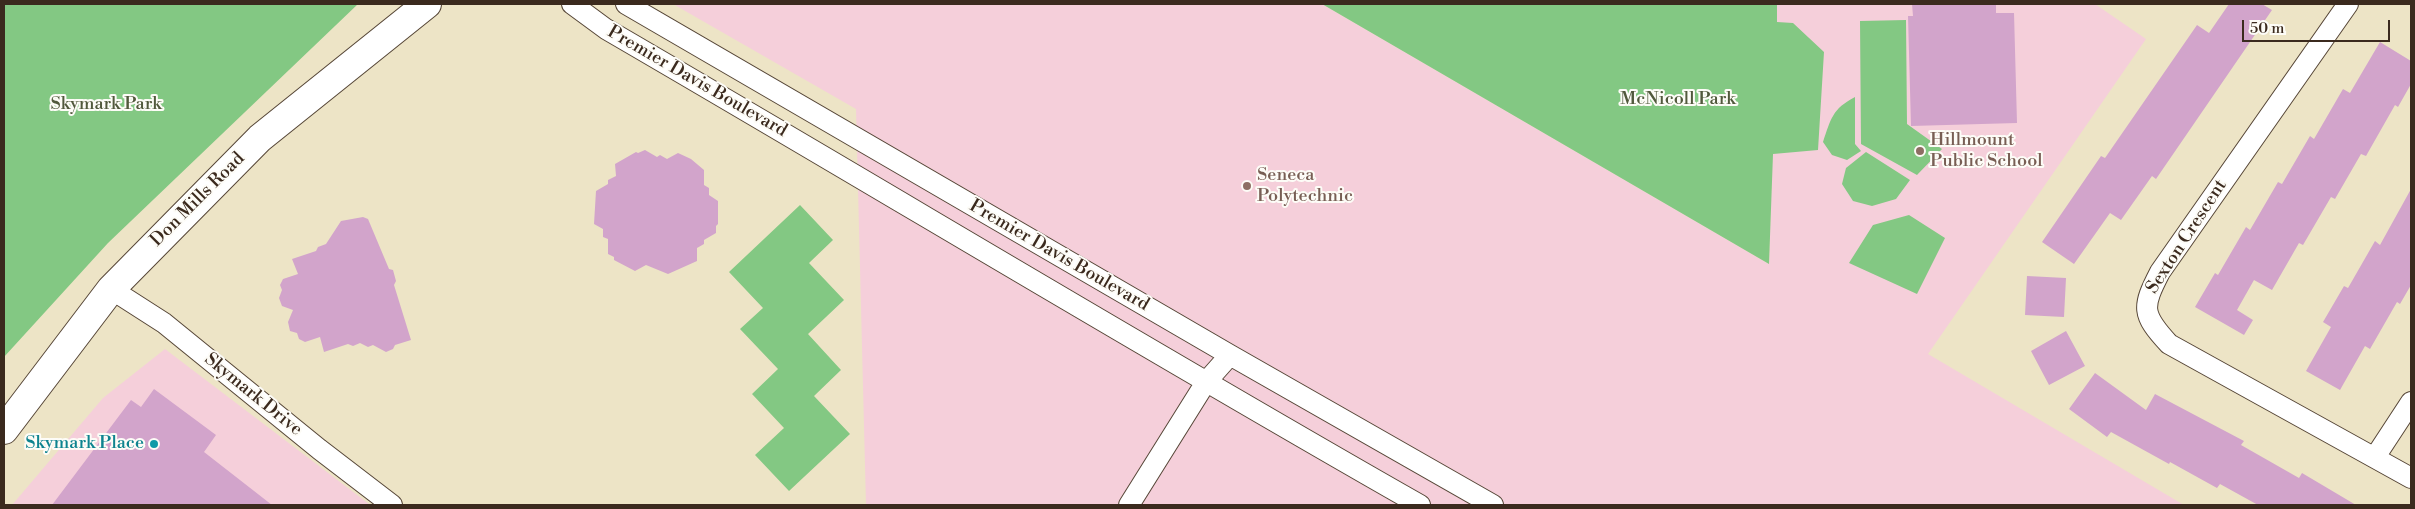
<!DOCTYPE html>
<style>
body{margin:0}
#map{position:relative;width:2415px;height:509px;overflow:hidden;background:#ede4c6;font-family:"Libre Bodoni",serif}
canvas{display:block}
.frame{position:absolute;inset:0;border:5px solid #3b2a1e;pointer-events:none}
.scale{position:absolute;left:2242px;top:20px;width:148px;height:22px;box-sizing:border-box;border:2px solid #3b2a1e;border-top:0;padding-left:6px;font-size:15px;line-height:18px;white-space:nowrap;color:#3b2a1e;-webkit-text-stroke:4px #fdfcf7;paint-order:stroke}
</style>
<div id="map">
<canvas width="2415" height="509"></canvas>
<div class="frame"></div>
<div class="scale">50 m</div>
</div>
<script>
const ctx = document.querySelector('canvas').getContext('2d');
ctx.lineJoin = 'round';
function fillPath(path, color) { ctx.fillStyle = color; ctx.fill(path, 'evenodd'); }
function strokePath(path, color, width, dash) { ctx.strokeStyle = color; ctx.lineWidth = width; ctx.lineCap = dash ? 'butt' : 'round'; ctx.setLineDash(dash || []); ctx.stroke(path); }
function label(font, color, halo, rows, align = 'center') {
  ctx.font = font + ' "Libre Bodoni",serif'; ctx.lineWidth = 4; ctx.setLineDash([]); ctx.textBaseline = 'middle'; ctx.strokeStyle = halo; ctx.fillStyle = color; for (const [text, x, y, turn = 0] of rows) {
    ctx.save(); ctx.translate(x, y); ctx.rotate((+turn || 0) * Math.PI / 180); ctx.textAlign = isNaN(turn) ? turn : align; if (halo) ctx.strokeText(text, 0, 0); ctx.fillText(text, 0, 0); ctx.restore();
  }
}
fillPath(new Path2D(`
 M 673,4 L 1322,4 L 1769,264 L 1777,4 L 2095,4 L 2146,39 L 1928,354 L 2184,505 L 866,505 L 856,109 Z
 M 165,349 L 369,504 L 370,505 L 12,505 L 103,398 Z`), '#f5cfda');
fillPath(new Path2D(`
 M 4,4 L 358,4 L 108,243 L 4,357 Z
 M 1322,4 L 1777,4 L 1777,22 L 1793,23 L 1824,52 L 1818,150 L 1773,154 L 1769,264 Z
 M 1906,20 L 1907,124 L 1942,149 L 1917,175 L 1861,144 L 1860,21 Z
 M 1855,97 L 1855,144 L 1861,151 L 1847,160 L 1832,155 L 1823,142 C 1831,119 1832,109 1855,97 Z
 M 1866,152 L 1910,180 L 1896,199 L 1872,206 L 1853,201 L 1842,184 L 1846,168 Z
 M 800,205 L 833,240 L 809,263 L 844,300 L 808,334 L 841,370 L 814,396 L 850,434 L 789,491 L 755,455 L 784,428 L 752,394 L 778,369 L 740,329 L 763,308 L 729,272 Z
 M 1909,215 L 1945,238 L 1917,294 L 1849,263 L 1873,225 Z`), '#83c883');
fillPath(new Path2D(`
 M 1912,4 L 1996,4 L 1996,13 L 2014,13 L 2017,123 L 1911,126 L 1908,16 L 1913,16 Z
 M 2229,4 L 2262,4 L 2272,10 L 2156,179 L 2152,176 L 2121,220 L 2110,213 L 2074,264 L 2042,242 L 2101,156 L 2105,158 L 2197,25 L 2209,33 Z
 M 2380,42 L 2411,61 L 2411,84 L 2398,107 L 2395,105 L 2366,156 L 2361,154 L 2335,199 L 2331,197 L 2303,245 L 2299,243 L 2272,290 L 2254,280 L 2237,310 L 2253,320 L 2244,335 L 2195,307 L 2215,273 L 2218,275 L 2246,227 L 2250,230 L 2278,182 L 2282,184 L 2310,136 L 2314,139 L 2343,89 L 2350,93 Z
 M 645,150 L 657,157 L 660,155 L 667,159 L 678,153 L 691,159 L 704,170 L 704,185 L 709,188 L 709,195 L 718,201 L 718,224 L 716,226 L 716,233 L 704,240 L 704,244 L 697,248 L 697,261 L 668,274 L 646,265 L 635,271 L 614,260 L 614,257 L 608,254 L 608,239 L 603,237 L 603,229 L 594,224 L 596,191 L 608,184 L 608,180 L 616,176 L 615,164 L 636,152 L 638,153 Z
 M 2411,189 L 2411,285 L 2400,304 L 2397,302 L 2370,349 L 2365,346 L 2340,390 L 2306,371 L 2331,327 L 2323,322 L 2344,286 L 2348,288 L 2375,241 L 2380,245 Z
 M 363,217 L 368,219 L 389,269 L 393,270 L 396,281 L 394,285 L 411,340 L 395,345 L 393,349 L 386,352 L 373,345 L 368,347 L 360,343 L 353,346 L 348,344 L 324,352 L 320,337 L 305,342 L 299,339 L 297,333 L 290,331 L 288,322 L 293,310 L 282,306 L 279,298 L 282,290 L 280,285 L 283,279 L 298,274 L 292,259 L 316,251 L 318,247 L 326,244 L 341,221 Z
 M 2027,276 L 2066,278 L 2064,317 L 2025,315 Z
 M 2066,331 L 2085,366 L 2049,385 L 2031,351 Z
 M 2095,373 L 2146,410 L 2155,394 L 2244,441 L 2241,445 L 2299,478 L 2302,473 L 2356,505 L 2258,505 L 2220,484 L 2217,488 L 2170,462 L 2169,464 L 2111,432 L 2107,437 L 2069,409 Z
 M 154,389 L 216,435 L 204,452 L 272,505 L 52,505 L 131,400 L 141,407 Z`), '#d2a4cb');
const minor = new Path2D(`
 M 572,4 L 606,29 C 878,187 1147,350 1420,505
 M 626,4 L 1230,355 L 1493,505
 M 2348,4 L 2160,272 C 2142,307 2141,314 2169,344 L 2411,478
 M 111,289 L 164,323 L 319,449 L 392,505
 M 2375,457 L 2411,402
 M 1129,505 L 1206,382 L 1230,355`);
const secondary = new Path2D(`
 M 4,430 L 111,289 L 260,138 L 427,4`);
strokePath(minor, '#564637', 22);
strokePath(secondary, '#564637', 30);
strokePath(minor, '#fff', 20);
strokePath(secondary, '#fff', 28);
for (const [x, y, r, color] of [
 [1920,151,5,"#8d6e63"],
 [1247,186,5,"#8d6e63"],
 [154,444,5,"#0f9aa8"]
]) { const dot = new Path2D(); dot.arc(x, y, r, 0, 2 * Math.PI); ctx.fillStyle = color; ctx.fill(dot); strokePath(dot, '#fdfcf7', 2); }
label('18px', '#3b2a1e', '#fdfcf7', [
 ["Premier Davis Boulevard",697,82,30],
 ["Don Mills Road",198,200,-45],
 ["Sexton Crescent",2187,237,-57],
 ["Premier Davis Boulevard",1059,256,30],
 ["Skymark Drive",253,395,39]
]);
label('18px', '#51593c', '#fdfcf7', [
 ["McNicoll Park",1678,100],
 ["Skymark Park",106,105]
]);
label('18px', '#785e54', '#fdfcf7', [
 ["Hillmount",1930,141],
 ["Public School",1930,162],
 ["Seneca",1257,176],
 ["Polytechnic",1257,197]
], 'left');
label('18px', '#0d838f', '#fdfcf7', [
 ["Skymark Place",144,444]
], 'right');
</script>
